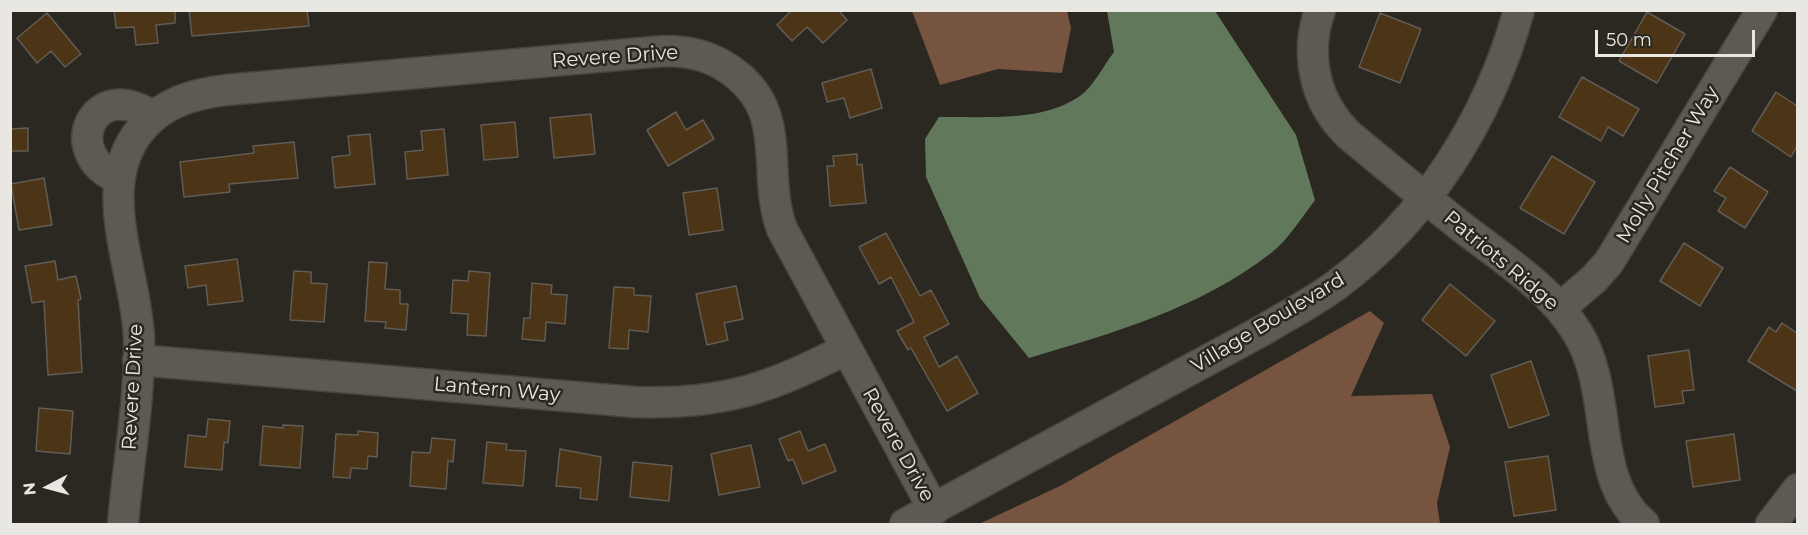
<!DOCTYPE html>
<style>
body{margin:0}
#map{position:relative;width:1808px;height:535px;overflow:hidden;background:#2a2821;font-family:Montserrat,sans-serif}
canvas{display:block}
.frame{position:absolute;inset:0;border:12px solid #e8e7e2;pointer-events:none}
.north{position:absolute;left:18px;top:457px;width:60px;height:60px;-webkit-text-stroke:4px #2a2821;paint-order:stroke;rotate:264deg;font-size:16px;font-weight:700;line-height:24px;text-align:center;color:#e8e7e2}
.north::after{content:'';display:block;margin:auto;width:21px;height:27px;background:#e8e7e2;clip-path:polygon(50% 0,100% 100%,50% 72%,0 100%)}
.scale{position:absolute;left:1595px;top:30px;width:160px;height:27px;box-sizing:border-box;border:3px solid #e8e7e2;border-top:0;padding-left:8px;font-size:18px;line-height:21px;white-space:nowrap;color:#e8e7e2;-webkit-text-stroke:4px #2a2821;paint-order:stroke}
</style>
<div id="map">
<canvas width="1808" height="535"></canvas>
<div class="frame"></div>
<div class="north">N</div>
<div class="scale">50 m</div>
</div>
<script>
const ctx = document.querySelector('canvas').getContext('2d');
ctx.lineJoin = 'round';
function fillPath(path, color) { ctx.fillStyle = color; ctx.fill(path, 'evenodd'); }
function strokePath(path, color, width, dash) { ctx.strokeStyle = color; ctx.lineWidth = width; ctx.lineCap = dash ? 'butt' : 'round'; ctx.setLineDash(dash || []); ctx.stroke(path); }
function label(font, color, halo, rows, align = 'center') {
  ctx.font = font + ' Montserrat,sans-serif'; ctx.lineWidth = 5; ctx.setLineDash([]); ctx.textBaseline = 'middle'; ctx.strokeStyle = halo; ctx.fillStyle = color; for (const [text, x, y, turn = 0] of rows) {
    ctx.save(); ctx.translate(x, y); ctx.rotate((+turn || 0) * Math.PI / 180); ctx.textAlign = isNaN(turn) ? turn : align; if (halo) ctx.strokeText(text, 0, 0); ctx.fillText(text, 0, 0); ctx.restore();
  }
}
fillPath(new Path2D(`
 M 912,11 L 1067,11 L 1071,28 L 1062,73 L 998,69 L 940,85 Z
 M 1370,311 L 1384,323 L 1351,396 L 1432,394 L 1450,447 L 1437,503 L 1440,524 L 979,524 L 1060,486 Z`), '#765440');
fillPath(new Path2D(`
 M 1107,11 L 1215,11 L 1296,135 L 1315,200 C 1302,217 1288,240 1271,253 C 1201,308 1113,333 1029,358 L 980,298 L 926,177 L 925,139 L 939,117 C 983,116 1041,123 1080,96 C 1093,87 1104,65 1114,52 Z`), '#61795a');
const building = new Path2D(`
 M 114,10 L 175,10 L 175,23 L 156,25 L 158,43 L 136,45 L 134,27 L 116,28 Z
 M 189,10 L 307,10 L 309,26 L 192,36 Z
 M 792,10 L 838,10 L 847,20 L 823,43 L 807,27 L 792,41 L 777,25 Z
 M 1647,12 L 1685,34 L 1657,83 L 1619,61 Z
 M 47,13 L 81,54 L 65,67 L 51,51 L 37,63 L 17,38 Z
 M 1380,13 L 1421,29 L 1400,83 L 1359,67 Z
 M 871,69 L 882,108 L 850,118 L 844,98 L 827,102 L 822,83 Z
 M 1582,77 L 1639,109 L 1623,136 L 1608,127 L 1601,141 L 1559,117 Z
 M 1776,92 L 1797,106 L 1797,146 L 1791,157 L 1752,131 Z
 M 676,112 L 686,130 L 703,120 L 714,139 L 668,166 L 647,130 Z
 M 591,114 L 595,154 L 554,158 L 550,118 Z
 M 515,122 L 518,157 L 484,160 L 481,125 Z
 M 28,128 L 28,151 L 10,151 L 10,129 Z
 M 444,129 L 448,175 L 407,179 L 405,152 L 423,150 L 421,131 Z
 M 370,134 L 375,184 L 335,188 L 332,157 L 350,155 L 348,136 Z
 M 294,142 L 298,178 L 229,184 L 230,192 L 184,197 L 180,162 L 254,153 L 253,146 Z
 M 857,154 L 857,165 L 862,164 L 866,203 L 830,206 L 827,166 L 834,166 L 833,156 Z
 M 1552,156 L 1595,182 L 1564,234 L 1520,208 Z
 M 1730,167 L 1768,192 L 1745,228 L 1718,211 L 1726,198 L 1714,191 Z
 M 44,178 L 52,225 L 19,230 L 11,184 Z
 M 717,188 L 723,230 L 689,235 L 683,193 Z
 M 886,233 L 920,296 L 931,290 L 949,324 L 924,337 L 939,367 L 957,356 L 978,393 L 947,411 L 911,348 L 908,350 L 897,331 L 914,322 L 891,277 L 879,284 L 859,247 Z
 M 1684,243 L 1723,268 L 1700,306 L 1660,281 Z
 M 237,259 L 243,301 L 208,305 L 206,285 L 188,288 L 185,266 Z
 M 55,261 L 58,280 L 76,276 L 81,299 L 78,300 L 82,372 L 48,375 L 44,301 L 32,303 L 25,266 Z
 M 369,262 L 387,263 L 385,289 L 400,290 L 400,304 L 408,304 L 406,330 L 385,328 L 386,322 L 365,321 Z
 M 294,271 L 311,272 L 311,283 L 327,284 L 324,322 L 290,320 Z
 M 469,271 L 490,273 L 486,336 L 467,335 L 468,314 L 451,313 L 453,280 L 468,281 Z
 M 532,283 L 552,285 L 551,294 L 567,295 L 565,324 L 546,322 L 545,341 L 522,339 L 524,318 L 530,318 Z
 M 1450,284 L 1495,321 L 1466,356 L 1422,320 Z
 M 736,286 L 743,319 L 724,323 L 728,340 L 707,345 L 696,294 Z
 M 614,287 L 634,288 L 634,295 L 651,296 L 648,332 L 629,330 L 628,349 L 609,348 Z
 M 1782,323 L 1797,333 L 1797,391 L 1748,361 L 1769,327 L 1776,332 Z
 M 1689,350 L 1694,390 L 1682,391 L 1684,403 L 1655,407 L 1648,356 Z
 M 1531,361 L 1549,415 L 1509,428 L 1491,375 Z
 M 39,408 L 73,411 L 70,454 L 36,451 Z
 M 208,419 L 230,421 L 228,443 L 224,442 L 222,470 L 185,467 L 188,435 L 206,437 Z
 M 283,425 L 303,426 L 300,468 L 260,465 L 263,426 L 283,428 Z
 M 358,431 L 378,433 L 377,457 L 368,456 L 367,469 L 351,468 L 350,478 L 333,477 L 336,434 L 358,435 Z
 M 800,431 L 808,451 L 825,444 L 836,471 L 803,484 L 793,459 L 788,461 L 779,439 Z
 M 1734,434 L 1740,480 L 1693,487 L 1686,441 Z
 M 432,438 L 455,440 L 453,462 L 448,461 L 446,489 L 410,486 L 412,452 L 430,453 Z
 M 487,442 L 507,444 L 506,450 L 526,451 L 523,486 L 483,483 Z
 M 751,445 L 760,487 L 719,495 L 711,454 Z
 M 560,449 L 601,457 L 597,500 L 580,498 L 581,488 L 556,486 Z
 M 1548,456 L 1556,510 L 1514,516 L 1505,462 Z
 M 633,462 L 672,466 L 669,501 L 630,497 Z`);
fillPath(building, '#4b3516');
strokePath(building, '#625c55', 1.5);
const minor = new Path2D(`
 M 1320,10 C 1304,56 1315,103 1350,136 C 1388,167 1425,198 1463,228 C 1503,259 1550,288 1577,332 C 1615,393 1589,478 1644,524
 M 118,178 C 59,154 93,74 153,117
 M 1560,308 L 1594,279 L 1609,262 L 1762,10
 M 138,360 L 635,402 C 721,405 770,389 846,349
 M 123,524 C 128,464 140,400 139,339 C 137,271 92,186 142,128 C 164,102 194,94 226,90 L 664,51 C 690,51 712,56 733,72 C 790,113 761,173 782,229 L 934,510
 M 905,524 L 1265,329 C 1288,315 1313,302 1335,286 C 1426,219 1489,119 1519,10
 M 1771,524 L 1798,489`);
strokePath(minor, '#45443e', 33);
strokePath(minor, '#5c5a52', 30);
label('20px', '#e8e7e2', '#2a2821', [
 ["Revere Drive",615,57,-4],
 ["Molly Pitcher Way",1668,165,-59],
 ["Patriots Ridge",1501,261,40],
 ["Village Boulevard",1268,323,-31],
 ["Revere Drive",133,387,-87],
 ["Lantern Way",497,390,5],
 ["Revere Drive",898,445,61]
]);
</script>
